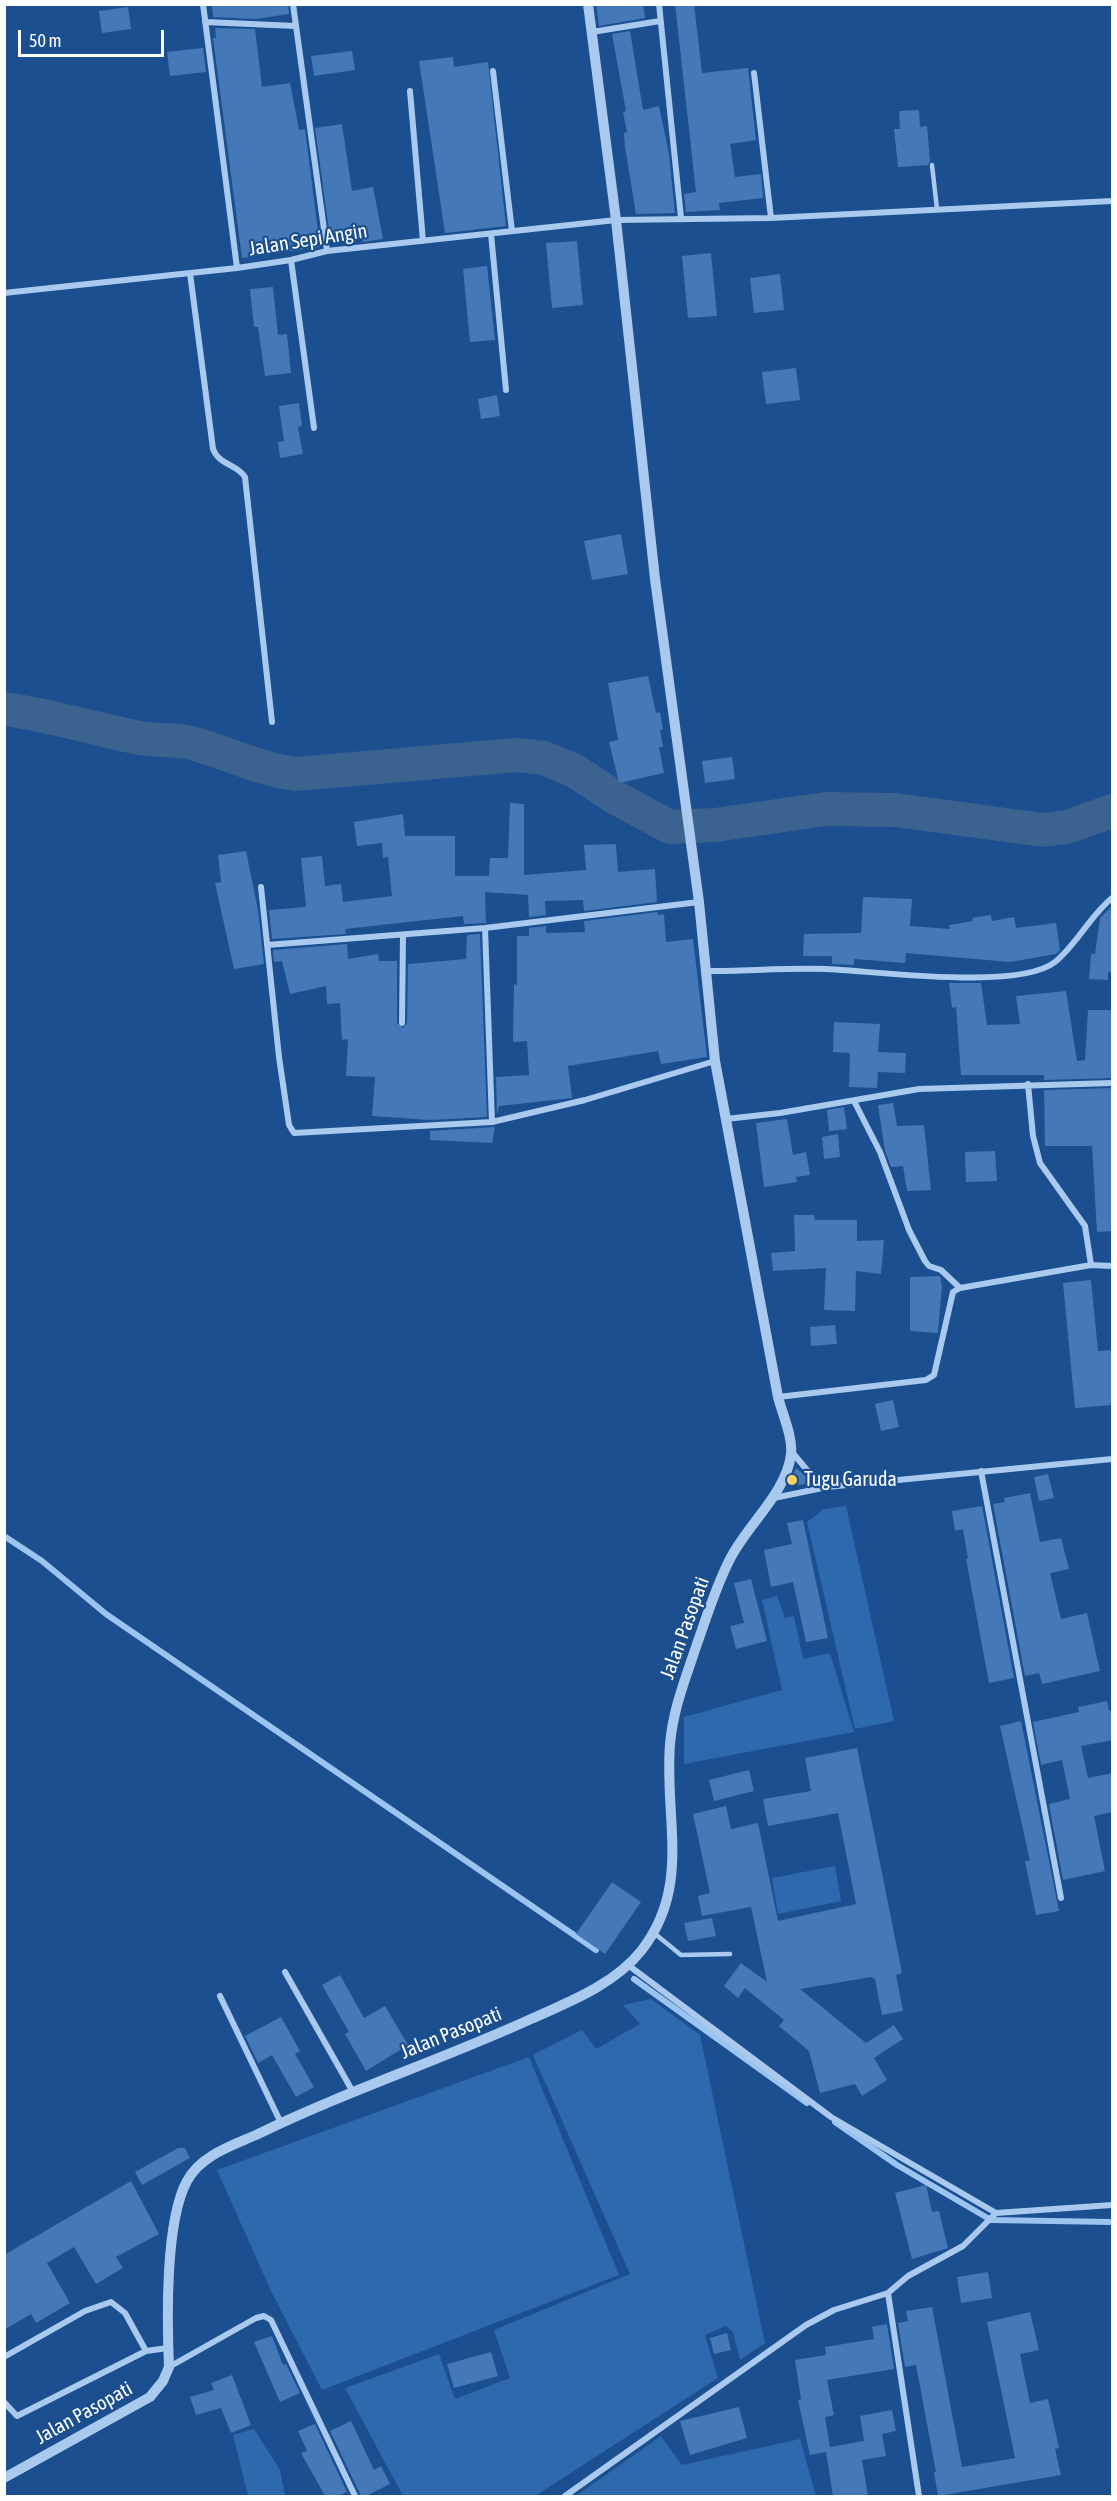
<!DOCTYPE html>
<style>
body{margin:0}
#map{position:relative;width:1117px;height:2501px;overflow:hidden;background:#1b4f8f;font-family:"Asap Condensed",sans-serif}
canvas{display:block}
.frame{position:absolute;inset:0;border:6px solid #fff;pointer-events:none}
.scale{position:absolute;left:18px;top:30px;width:146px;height:27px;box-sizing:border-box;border:3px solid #fff;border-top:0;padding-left:8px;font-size:18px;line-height:21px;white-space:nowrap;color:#fff;-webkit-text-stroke:4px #1b4f8f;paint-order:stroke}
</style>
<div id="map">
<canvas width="1117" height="2501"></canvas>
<div class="frame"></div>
<div class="scale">50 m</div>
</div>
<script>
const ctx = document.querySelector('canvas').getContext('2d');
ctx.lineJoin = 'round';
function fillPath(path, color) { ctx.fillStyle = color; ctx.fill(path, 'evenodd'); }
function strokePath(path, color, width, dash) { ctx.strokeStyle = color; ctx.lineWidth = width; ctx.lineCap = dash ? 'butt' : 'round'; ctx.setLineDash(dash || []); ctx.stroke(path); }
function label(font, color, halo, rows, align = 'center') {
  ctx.font = font + ' "Asap Condensed",sans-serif'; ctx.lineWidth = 4.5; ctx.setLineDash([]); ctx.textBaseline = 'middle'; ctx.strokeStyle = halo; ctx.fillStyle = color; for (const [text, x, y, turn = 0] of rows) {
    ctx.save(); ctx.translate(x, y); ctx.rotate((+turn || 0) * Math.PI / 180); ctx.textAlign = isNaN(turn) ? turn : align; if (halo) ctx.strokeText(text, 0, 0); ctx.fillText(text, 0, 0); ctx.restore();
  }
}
fillPath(new Path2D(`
 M 846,1506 L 894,1721 L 855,1729 L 807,1522 L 824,1509 Z
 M 777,1596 L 785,1618 L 794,1616 L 803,1659 L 830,1653 L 854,1732 L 684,1764 L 684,1717 L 782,1690 L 762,1600 Z
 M 835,1866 L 841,1901 L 778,1914 L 772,1878 Z
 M 651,1999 L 700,2035 L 765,2343 L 740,2360 L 733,2332 L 726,2326 L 705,2335 L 718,2378 L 535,2496 L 403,2496 L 345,2388 L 439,2354 L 455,2399 L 510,2378 L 494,2330 L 630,2274 L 533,2055 L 582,2030 L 596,2049 L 640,2024 L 623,2005 Z
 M 529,2057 L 619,2275 L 322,2390 L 271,2291 L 217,2170 Z
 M 254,2429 L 280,2470 L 285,2495 L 248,2496 L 233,2435 Z
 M 661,2436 L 682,2465 L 800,2439 L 816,2496 L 576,2496 Z`), '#2e69ad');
strokePath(new Path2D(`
 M 4,1536 L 42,1561 L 106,1614 L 596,1950
 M 634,1979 L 807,2103
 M 835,2122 L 897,2165 L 991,2220 L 1112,2222`), '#9cc4f0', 6);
strokePath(new Path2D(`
 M 4,709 C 49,715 91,728 135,737 C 155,742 175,738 195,744 C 230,754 259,769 296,774 L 517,755 L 544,758 L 575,771 L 616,798 L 670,827 L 715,825 L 826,809 L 895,810 L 1043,830 L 1067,827 L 1112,811`), '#3c6290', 34);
fillPath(new Path2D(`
 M 212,4 L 288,4 L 289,14 L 256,19 L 213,17 Z
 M 596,4 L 643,4 L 645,18 L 599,26 Z
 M 675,4 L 694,4 L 702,73 L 748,68 L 756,140 L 730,144 L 735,177 L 761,174 L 763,198 L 719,203 L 720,210 L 686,212 L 684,194 L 696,192 Z
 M 128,7 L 131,29 L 102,33 L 99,11 Z
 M 215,28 L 255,29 L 262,87 L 290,83 L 299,130 L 305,129 L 320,247 L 242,258 L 213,38 L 216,38 Z
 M 630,31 L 643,110 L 659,106 L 669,154 L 675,213 L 636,214 L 625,147 L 624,133 L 627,132 L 623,112 L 626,111 L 612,34 Z
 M 203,48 L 206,72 L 170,76 L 167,52 Z
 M 352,51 L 355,70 L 314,76 L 311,56 Z
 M 453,57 L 454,67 L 488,62 L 506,226 L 445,233 L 419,61 Z
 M 919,110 L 920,127 L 927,126 L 930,161 L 928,165 L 898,167 L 894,129 L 900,129 L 899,111 Z
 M 342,124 L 352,191 L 373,187 L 383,239 L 363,242 L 361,232 L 330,237 L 315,128 Z
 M 577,241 L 583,305 L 552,308 L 546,243 Z
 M 711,253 L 717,316 L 688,318 L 682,256 Z
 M 487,266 L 495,340 L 470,342 L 463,269 Z
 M 780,274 L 784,310 L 754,313 L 750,278 Z
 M 273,287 L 278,335 L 287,334 L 291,373 L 265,376 L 258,327 L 254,327 L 250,289 Z
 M 796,368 L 800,400 L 766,404 L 762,372 Z
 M 497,395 L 500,416 L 481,419 L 478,399 Z
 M 299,403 L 302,426 L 298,427 L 303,454 L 280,458 L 278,442 L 284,441 L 279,406 Z
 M 621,534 L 628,574 L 592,580 L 584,541 Z
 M 648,676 L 656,713 L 660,712 L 663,729 L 660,730 L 663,747 L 659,747 L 664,773 L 619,783 L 609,742 L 618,740 L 608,683 Z
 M 732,757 L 735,779 L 705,783 L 702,761 Z
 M 510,803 L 524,804 L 524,875 L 586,870 L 584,845 L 616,844 L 618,872 L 655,869 L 657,902 L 584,911 L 583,900 L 545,901 L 546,915 L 529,917 L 528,895 L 485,892 L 486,923 L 464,924 L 463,916 L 345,929 L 346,934 L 272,939 L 269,910 L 306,907 L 301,858 L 322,856 L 325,886 L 341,884 L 343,902 L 392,896 L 388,857 L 383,858 L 382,843 L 357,846 L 354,822 L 403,814 L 405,836 L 455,836 L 455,876 L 489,876 L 490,858 L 508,858 Z
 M 246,851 L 258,910 L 264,964 L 234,969 L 215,883 L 221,882 L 218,855 Z
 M 863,897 L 912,899 L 910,926 L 950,929 L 949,925 L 973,921 L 972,918 L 991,915 L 992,921 L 1014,917 L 1016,928 L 1056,923 L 1060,950 L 1056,954 L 1010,962 L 906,953 L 905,963 L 854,959 L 854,965 L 832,964 L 832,956 L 803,956 L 804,934 L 861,933 Z
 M 1113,905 L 1113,972 L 1108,972 L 1108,980 L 1089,979 L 1091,954 L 1095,954 L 1100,918 Z
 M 658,912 L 658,915 L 664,914 L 666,942 L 693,939 L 707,1057 L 661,1064 L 658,1051 L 568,1066 L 572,1098 L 499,1106 L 497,1115 L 496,1077 L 529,1075 L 527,1041 L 513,1042 L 514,984 L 517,985 L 517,936 L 529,936 L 529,928 L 546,926 L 546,933 L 585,932 L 584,921 Z
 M 480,934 L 487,1117 L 430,1120 L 372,1116 L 375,1077 L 346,1076 L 348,1039 L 342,1040 L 340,1003 L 327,1004 L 326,986 L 290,994 L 282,961 L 274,962 L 273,950 L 347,944 L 348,959 L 378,954 L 379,961 L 397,961 L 397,1023 L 403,1028 L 407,1023 L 408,964 L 466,959 L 467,935 Z
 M 949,983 L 981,983 L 987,1025 L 1020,1024 L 1016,996 L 1066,991 L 1077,1061 L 1085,1060 L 1088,1010 L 1113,1010 L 1113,1078 L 1044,1080 L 1044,1075 L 961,1075 L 956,1007 L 952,1008 Z
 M 834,1022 L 880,1024 L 878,1052 L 906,1053 L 905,1073 L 878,1072 L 877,1088 L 849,1087 L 850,1053 L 833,1052 Z
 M 1113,1088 L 1113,1231 L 1097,1232 L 1092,1146 L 1045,1146 L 1044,1090 Z
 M 893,1103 L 897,1126 L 924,1125 L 931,1190 L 907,1191 L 903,1166 L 891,1167 L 885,1151 L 878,1105 Z
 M 844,1107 L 847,1129 L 829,1131 L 827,1110 Z
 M 787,1119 L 793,1155 L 806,1152 L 810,1175 L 796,1177 L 797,1182 L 764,1187 L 756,1123 Z
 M 495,1127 L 492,1143 L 430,1140 L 430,1131 Z
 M 838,1134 L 840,1157 L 824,1159 L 822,1137 Z
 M 995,1151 L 997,1181 L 966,1182 L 965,1152 Z
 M 794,1215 L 814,1215 L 815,1220 L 857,1220 L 857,1241 L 884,1240 L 881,1274 L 856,1271 L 855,1311 L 824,1310 L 826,1268 L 773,1271 L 771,1253 L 795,1251 Z
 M 940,1276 L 942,1286 L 938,1333 L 910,1331 L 910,1277 Z
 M 1091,1280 L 1098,1351 L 1113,1350 L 1113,1405 L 1075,1408 L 1063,1283 Z
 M 835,1325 L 837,1344 L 811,1346 L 810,1327 Z
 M 893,1400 L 899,1427 L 881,1431 L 875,1404 Z
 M 796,1468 L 809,1479 L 814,1483 L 788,1486 Z
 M 1048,1474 L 1054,1498 L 1039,1501 L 1034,1477 Z
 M 1030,1493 L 1040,1542 L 1061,1538 L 1069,1569 L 1050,1573 L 1061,1619 L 1087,1613 L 1100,1671 L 1042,1684 L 1039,1673 L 1025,1676 L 993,1504 L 1005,1502 L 1004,1498 Z
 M 982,1506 L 1014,1678 L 989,1683 L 966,1559 L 968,1559 L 963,1529 L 955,1531 L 952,1511 Z
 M 803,1520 L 828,1638 L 806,1642 L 793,1582 L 771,1587 L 764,1550 L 792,1544 L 787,1523 Z
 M 751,1579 L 767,1641 L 736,1649 L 730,1626 L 744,1623 L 734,1583 Z
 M 1107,1701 L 1109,1711 L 1113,1710 L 1113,1740 L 1081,1746 L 1088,1778 L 1113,1773 L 1113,1812 L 1094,1816 L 1105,1871 L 1063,1880 L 1049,1804 L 1070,1799 L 1062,1760 L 1041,1765 L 1033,1722 L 1079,1712 L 1078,1707 Z
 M 1021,1721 L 1059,1911 L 1036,1915 L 1025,1861 L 1030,1861 L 1000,1726 Z
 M 857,1748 L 902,1973 L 896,1975 L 903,2011 L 882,2015 L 875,1979 L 871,1977 L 800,1989 L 866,2043 L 894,2025 L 903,2039 L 874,2058 L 887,2080 L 862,2096 L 855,2084 L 820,2093 L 809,2051 L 779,2026 L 784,2020 L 745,1988 L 738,1998 L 724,1986 L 741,1963 L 767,1982 L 751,1907 L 702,1916 L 698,1896 L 710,1893 L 693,1814 L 726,1806 L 731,1829 L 758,1823 L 778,1921 L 856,1904 L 838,1813 L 768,1826 L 763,1799 L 811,1791 L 805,1758 Z
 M 749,1770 L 754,1791 L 714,1801 L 709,1780 Z
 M 612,1882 L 641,1902 L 605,1954 L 576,1934 Z
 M 712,1918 L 716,1936 L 688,1941 L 684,1923 Z
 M 340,1975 L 364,2018 L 385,2006 L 408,2045 L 366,2071 L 345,2034 L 349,2032 L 322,1985 Z
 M 281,2017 L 300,2051 L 295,2054 L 314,2087 L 296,2097 L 272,2055 L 258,2063 L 245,2036 Z
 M 178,2148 L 185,2148 L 190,2158 L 142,2185 L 135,2172 Z
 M 131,2181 L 159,2234 L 116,2257 L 123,2268 L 96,2284 L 74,2247 L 47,2263 L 70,2303 L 36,2323 L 31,2314 L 4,2330 L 4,2255 Z
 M 926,2185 L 932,2212 L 939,2211 L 948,2248 L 912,2259 L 895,2193 Z
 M 988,2272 L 992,2298 L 961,2303 L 957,2277 Z
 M 932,2307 L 962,2467 L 1015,2458 L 987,2322 L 1030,2312 L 1039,2350 L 1020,2354 L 1030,2403 L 1048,2399 L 1059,2448 L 1055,2449 L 1061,2475 L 938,2496 L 934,2472 L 936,2472 L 916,2365 L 905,2367 L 898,2323 L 908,2321 L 906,2311 Z
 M 887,2324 L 894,2369 L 827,2380 L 834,2415 L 825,2417 L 830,2447 L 864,2441 L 860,2416 L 892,2410 L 896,2431 L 882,2434 L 886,2456 L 862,2460 L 868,2496 L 833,2496 L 826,2452 L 810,2455 L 798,2400 L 801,2399 L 795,2360 L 826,2355 L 825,2347 L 874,2339 L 872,2327 Z
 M 727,2333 L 731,2350 L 714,2354 L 710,2338 Z
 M 272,2336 L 283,2365 L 286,2364 L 300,2393 L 280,2402 L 254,2342 Z
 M 491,2352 L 498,2376 L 454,2388 L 447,2364 Z
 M 232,2375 L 251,2425 L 231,2433 L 221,2408 L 196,2415 L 190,2397 L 214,2390 L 211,2383 Z
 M 739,2407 L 747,2438 L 690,2455 L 680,2421 Z
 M 351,2421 L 374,2470 L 381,2466 L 390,2484 L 366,2496 L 361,2496 L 330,2431 Z
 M 315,2424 L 347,2492 L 338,2496 L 325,2496 L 301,2453 L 307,2451 L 298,2431 Z`), '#4478b7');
strokePath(new Path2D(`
 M 932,165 L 937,209
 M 654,1933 L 681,1955 L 730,1954`), '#a9c9ee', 4.5);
strokePath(new Path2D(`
 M 203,4 L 237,268
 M 293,4 L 327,251
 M 659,4 L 681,218
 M 205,22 L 296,26
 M 592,32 L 660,21
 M 493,71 L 512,231
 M 754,73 L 771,218
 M 410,91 L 423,241
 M 491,234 L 506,390
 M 291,260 L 314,428
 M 190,273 L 213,449 C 219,465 237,464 245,477 L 272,722
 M 4,293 L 237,268 L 291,260 L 327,251 L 616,220 L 771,218 L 1112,201
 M 261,887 L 279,1057 L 289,1125 L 294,1133 L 492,1122 L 585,1100 L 715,1061
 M 485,928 L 492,1122
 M 267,945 L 485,928 L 699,902
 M 707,971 C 746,971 786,968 826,969 C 875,971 1018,991 1055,962 C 1077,944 1090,916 1112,898
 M 402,1023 L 403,935
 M 1028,1084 L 1033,1136 L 1040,1163 L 1085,1226 L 1091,1265
 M 854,1101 L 880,1152 L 909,1230 L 925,1261 L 929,1266 L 941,1270 L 960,1288
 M 726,1119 L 780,1113 L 919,1089 L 1112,1083
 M 778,1397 L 926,1380 L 934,1375 L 953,1292 L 960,1288 L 1091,1265 L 1112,1266
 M 792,1452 L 807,1470 L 827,1487
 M 981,1471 L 1061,1898
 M 774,1498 L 827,1487 L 1112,1459
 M 628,1965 L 831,2117 L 996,2213 L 1112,2205
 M 285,1972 L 353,2092
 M 220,1996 L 281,2123
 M 888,2293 L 919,2496
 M 4,2357 L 85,2311 L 111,2302 L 125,2313 L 146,2351 L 168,2348
 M 169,2367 L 256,2318 L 264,2316 L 271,2320 L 355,2496
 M 4,2402 L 17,2416 L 146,2351
 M 565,2496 L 806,2325 L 834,2310 L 888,2293 L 908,2276 L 963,2246 L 996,2213`), '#a9c9ee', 6);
strokePath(new Path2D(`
 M 4,2478 L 150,2397 L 163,2381 L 169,2367 C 167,2321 165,2221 187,2181 C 200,2156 231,2146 256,2135 C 346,2091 441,2060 531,2019 C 569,2002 615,1984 641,1951 C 692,1886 664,1819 670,1744 C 673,1709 686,1677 697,1644 C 707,1616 716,1586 730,1559 C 747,1525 787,1492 791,1454 C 793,1437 782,1413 778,1397 L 715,1061 L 699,902 L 655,579 L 616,220 L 588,4`), '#a9c9ee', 10);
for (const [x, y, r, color] of [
 [792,1480,6,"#ffd166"]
]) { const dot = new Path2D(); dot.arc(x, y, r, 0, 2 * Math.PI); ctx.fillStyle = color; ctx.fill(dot); strokePath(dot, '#1b4f8f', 2); }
label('20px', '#fff', '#1b4f8f', [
 ["Jalan Sepi Angin",308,240,-9],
 ["Jalan Pasopati",685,1628,-70],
 ["Jalan Pasopati",451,2033,-22],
 ["Jalan Pasopati",84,2413,-29]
]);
label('20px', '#fff', '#1b4f8f', [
 ["Tugu Garuda",804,1480]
], 'left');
</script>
